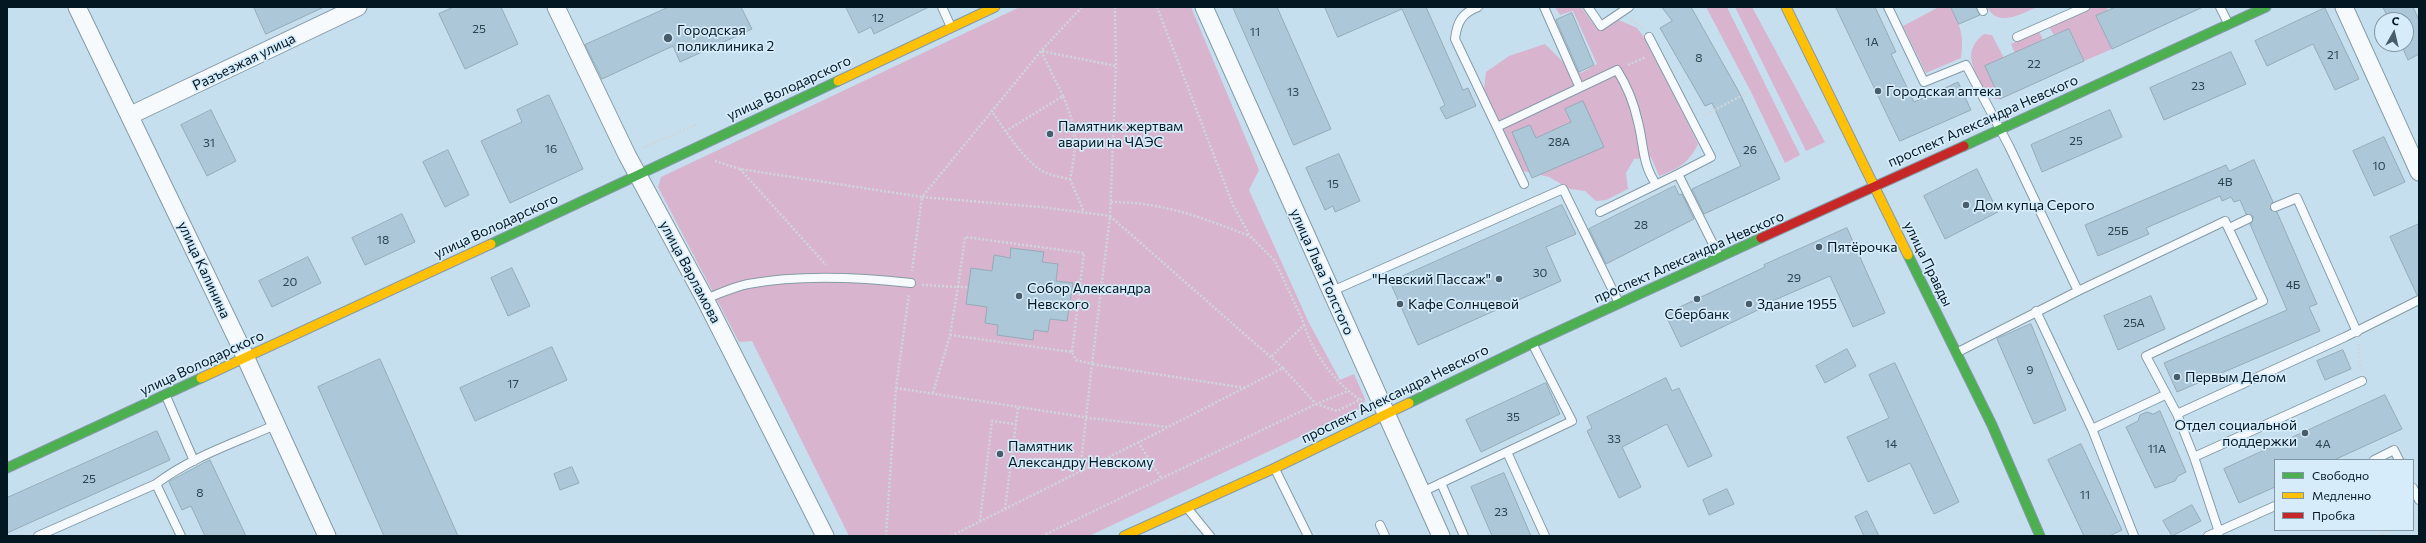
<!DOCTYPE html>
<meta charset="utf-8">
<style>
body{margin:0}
#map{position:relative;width:2426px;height:543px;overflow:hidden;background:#c6dfee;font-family:Commissioner,sans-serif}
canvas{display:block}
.frame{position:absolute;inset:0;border:8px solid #021722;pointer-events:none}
.legend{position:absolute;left:2274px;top:459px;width:140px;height:72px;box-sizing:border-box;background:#d6ecfa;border:1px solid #8197a4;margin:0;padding:5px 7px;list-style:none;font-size:12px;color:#021722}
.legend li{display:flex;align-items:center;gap:8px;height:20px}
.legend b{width:20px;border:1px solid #8197a4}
.north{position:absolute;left:2374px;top:12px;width:40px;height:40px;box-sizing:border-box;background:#d6ecfa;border:1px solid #8197a4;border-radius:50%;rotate:8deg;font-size:11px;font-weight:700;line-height:16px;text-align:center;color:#021722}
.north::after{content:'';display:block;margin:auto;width:14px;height:18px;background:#475d69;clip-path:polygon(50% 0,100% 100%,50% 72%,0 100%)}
</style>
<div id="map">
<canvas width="2426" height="543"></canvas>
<div class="frame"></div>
<ul class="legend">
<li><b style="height:5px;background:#4caf50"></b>Свободно</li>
<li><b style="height:5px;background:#ffc107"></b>Медленно</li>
<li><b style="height:5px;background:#c62828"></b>Пробка</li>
</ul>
<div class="north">С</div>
</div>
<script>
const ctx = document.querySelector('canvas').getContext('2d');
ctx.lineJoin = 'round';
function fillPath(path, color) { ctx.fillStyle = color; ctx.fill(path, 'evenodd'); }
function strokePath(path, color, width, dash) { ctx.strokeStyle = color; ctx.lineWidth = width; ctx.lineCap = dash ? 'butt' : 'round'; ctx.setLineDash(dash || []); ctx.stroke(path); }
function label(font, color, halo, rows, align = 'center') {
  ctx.font = font + ' Commissioner,sans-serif'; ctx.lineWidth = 3.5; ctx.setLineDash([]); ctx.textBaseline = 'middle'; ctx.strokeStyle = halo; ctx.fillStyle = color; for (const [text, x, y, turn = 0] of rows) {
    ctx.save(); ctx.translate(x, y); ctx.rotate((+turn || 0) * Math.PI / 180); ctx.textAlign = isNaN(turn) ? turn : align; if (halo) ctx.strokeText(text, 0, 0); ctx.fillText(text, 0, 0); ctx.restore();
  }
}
fillPath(new Path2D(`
 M 1020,7 L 1191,7 L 1259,170 L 1249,190 L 1308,321 L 1340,380 L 1354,374 L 1365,399 L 1363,407 L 1089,536 L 849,536 L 752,341 L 739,342 L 658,187 L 661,177 Z
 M 1555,7 L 1581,7 L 1597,29 L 1603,30 L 1619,20 L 1637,28 L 1650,45 L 1698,144 C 1689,163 1678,169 1659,176 L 1651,157 L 1634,159 L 1626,173 L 1628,189 L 1606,200 L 1596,201 L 1585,191 L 1570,189 L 1549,177 L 1523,171 L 1484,89 L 1486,72 L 1509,56 L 1545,44 L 1562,61 L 1581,73 L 1597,64 L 1573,11 L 1560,15 Z
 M 1706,7 L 1727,7 L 1800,155 L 1785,163 L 1751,92 Z
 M 1735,7 L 1752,7 L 1825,142 L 1806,151 Z
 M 1939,7 L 1951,7 C 1961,28 1964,35 1961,58 L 1926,73 L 1903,26 Z
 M 1987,7 L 2037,7 C 2020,14 1999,28 1987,7 Z
 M 2092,7 L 2106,7 L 2108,10 L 2096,16 L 2112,49 L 2084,61 L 2069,29 L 2054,35 L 2049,27 Z
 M 2039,31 L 2043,40 L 2015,53 L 2011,44 Z
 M 1984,34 L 1992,35 L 2004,58 L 1985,66 L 2000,99 C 1985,102 1971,68 1971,55 C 1972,46 1977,39 1984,34 Z`), '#d9b4ce');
const building = new Path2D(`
 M 254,7 L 324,7 L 266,34 Z
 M 454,7 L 501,7 L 518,44 L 465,69 L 439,14 Z
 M 669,7 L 741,7 L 752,29 L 680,62 L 673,46 L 602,79 L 585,45 Z
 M 846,7 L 929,7 L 874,34 L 871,27 L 859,33 Z
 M 1233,7 L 1277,7 L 1331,129 L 1294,145 Z
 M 1325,7 L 1426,7 L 1463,90 L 1468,88 L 1476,106 L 1446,119 L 1440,108 L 1445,105 L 1402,9 L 1338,37 Z
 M 1662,7 L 1691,7 L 1739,92 L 1780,179 L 1704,214 L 1692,189 L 1741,166 L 1712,103 L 1705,106 L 1660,28 L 1672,21 Z
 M 1836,7 L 1875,7 L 1896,52 L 1891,54 L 1914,102 L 1958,82 L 1971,110 L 1900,141 Z
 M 1951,7 L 1976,7 L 1980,15 L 1959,24 Z
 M 2116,7 L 2203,7 L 2112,49 L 2096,16 Z
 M 2383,7 L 2413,7 L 2419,20 L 2419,54 L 2408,60 L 2401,44 L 2406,44 L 2406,20 L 2390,20 Z
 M 2325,8 L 2359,79 L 2335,90 L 2313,44 L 2267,66 L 2255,41 Z
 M 1572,13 L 1594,65 L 1579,72 L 1556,20 Z
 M 2069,29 L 2084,61 L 2000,99 L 1985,66 Z
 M 2231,52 L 2246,84 L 2164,120 L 2150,88 Z
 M 549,95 L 583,169 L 510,203 L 481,141 L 522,122 L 517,110 Z
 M 1583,101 L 1604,147 L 1532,178 L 1512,132 L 1530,125 L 1536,138 L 1571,122 L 1565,109 Z
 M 211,110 L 236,161 L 207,176 L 181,125 Z
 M 2110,110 L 2122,137 L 2042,172 L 2031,145 Z
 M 2384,137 L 2405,182 L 2374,196 L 2353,151 Z
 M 448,150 L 469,195 L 445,207 L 423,162 Z
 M 1339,154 L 1360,201 L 1335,212 L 1333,206 L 1325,210 L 1306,168 Z
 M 2254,160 L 2273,202 L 2270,209 L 2277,212 L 2317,304 L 2309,307 L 2320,331 L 2177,392 L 2164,363 L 2287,310 L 2250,224 L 2253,220 L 2253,216 L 2246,214 L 2240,200 L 2234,202 L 2231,197 L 2222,201 L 2220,196 L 2146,228 L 2149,234 L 2098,256 L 2085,225 L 2226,165 L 2229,171 Z
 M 1977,169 L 1998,212 L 1945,239 L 1924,196 Z
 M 1675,186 L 1679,195 L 1682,194 L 1694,219 L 1606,264 L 1589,229 Z
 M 1562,205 L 1576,234 L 1546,247 L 1561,281 L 1418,345 L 1390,282 Z
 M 402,214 L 415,242 L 365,265 L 352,238 Z
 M 2419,224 L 2419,295 L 2417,295 L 2390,237 Z
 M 1847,228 L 1885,313 L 1853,327 L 1830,276 L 1763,305 L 1764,307 L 1681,347 L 1665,314 L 1765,267 L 1764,265 Z
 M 1011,248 L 1044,252 L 1042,262 L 1058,264 L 1056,281 L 1073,283 L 1067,321 L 1050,319 L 1048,332 L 1034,330 L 1033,340 L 997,335 L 998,325 L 985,323 L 987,307 L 966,304 L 971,268 L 992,271 L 994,255 L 1010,258 Z
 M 308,257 L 321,283 L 272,307 L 259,281 Z
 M 512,268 L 530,306 L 508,316 L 491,278 Z
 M 2151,296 L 2165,329 L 2118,350 L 2104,316 Z
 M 2031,324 L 2066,410 L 2034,424 L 1997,339 Z
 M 552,347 L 567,380 L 475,421 L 460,388 Z
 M 1847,349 L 1856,366 L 1825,383 L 1816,366 Z
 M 2343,350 L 2351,369 L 2325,380 L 2317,361 Z
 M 380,359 L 458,536 L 384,536 L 318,387 Z
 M 1895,363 L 1959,502 L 1934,514 L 1910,463 L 1868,482 L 1847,437 L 1889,418 L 1869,375 Z
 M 1666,378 L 1672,391 L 1679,388 L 1712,456 L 1688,467 L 1667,424 L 1622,447 L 1641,487 L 1619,498 L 1587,431 L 1592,428 L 1587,417 Z
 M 1546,383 L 1560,414 L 1481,452 L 1466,420 Z
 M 2385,395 L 2402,429 L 2334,460 L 2275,460 L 2275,487 L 2239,503 L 2224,469 Z
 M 2160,411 L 2186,472 L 2178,476 L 2175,481 L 2155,488 L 2126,427 L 2138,421 L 2140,415 L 2147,412 L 2153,414 Z
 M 157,431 L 170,460 L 7,533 L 7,498 Z
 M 2081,444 L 2122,530 L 2109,536 L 2084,536 L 2048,460 Z
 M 210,460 L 246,536 L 205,536 L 191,506 L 182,510 L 169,482 Z
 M 572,467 L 579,483 L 560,490 L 554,474 Z
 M 1504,473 L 1531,536 L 1492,536 L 1471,487 Z
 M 1727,489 L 1734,504 L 1709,515 L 1703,500 Z
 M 2192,505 L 2201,521 L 2172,536 L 2163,521 Z
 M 1867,511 L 1879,536 L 1864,536 L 1855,517 Z`);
fillPath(building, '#abc7d8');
strokePath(building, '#95abb7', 1);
const lane = new Path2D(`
 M 942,7 L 951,27
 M 1478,7 C 1462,13 1457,22 1455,39 L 1524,184
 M 1544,7 L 1579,86
 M 1588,7 L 1601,26 L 1629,7
 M 1888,7 L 1924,82 L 1966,65 L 2009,146 L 2078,291 L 1958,352
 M 1981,7 L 1983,11
 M 2220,7 L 2228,23
 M 1649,37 L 1711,157 L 1678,174 L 1719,256
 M 2017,37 L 2085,7
 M 1497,127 L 1617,70 C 1627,86 1634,103 1638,122 C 1644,145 1642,164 1656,184
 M 2275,207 L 2297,198 L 2357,332
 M 1600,212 L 1678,174
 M 2229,228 L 2248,219
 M 2078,291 L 2225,221 L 2263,301 L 2146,356 L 2177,414
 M 1330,292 L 1563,189 L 1619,303
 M 705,299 C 719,294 733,287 748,284 C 801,274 858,277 911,283
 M 2036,311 L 2092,429 L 2134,536
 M 166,396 L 194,461
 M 2092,429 L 2165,395
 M 1507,452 L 1545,536
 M 2194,457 L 2362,381
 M 2374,460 L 2394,450 L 2399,460
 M 1275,469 L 1308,536
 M 1441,483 L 1464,536
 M 156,484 L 181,536
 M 2413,488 L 2419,500
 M 1420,493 L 1572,421 L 1533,345
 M 1188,509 L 1210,536
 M 1380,525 L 1385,536
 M 2219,532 L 2194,457 L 2177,414 L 2345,337 L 2419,300
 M 38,536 L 156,484 C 191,457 235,443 275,425
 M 2208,536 L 2275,506`);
const street = new Path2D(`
 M 77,7 L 238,341 L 327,536
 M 556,7 L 627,155 L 705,299 L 825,536
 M 1204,7 L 1441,536
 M 2344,7 L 2419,172
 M 131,115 L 358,7`);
const fast = new Path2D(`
 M 1964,146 L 2266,7
 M 491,244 L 838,81
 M 1908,255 L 1992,425 L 2040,536
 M 1409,403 L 1533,343 L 1761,238
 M 7,468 L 201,378`);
const slow = new Path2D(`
 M 1786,7 L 1908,255
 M 838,81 L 995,7
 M 201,378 L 491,244
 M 1124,536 L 1275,468 L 1409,403`);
const jam = new Path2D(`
 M 1761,238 L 1964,146`);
strokePath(lane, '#859ba7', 10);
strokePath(street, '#859ba7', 19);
strokePath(fast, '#859ba7', 11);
strokePath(slow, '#859ba7', 11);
strokePath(jam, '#859ba7', 11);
strokePath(new Path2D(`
 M 1115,7 L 1116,66 L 1110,216 L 1041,207 L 922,197 L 1041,51 L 1116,66
 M 1157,7 L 1233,205 L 1250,236 L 1275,261 L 1302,319 L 1304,325 L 1271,357
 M 1631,20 L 1643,28
 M 1628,65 L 1646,57
 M 1063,96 L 1041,51 L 1082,7
 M 991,110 C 1004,129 1018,151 1035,166 C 1044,174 1058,177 1070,179 C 1077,147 1077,127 1063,96 L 1006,131
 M 1703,116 L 1747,93
 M 643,148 L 695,125 L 696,128
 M 715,161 L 740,169 L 922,197 L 912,271
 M 740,169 L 826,265
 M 1070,179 L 1084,212
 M 1111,202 C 1164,202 1202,218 1250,236
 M 922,285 L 958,287 L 965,237 L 1084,253 L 1072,352
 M 1304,325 C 1314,355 1335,382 1360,400
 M 950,335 L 1072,352 L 1076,360 L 1092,364 L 1080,471
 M 2358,344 L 2361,369
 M 896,388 L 1090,418 L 1168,427 L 1283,368 L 1316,404 L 1348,391
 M 1245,388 L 1092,364 L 1110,216 L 1283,368
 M 933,393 L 950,335 L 958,287 L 969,287
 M 1138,442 L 1162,479
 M 1005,509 L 1018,407
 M 2413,520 L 2419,517
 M 980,521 L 992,421 L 1016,424
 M 886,536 L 896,388 L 909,294
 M 951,536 L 1167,428
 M 1042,536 L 1316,404 L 1337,411 L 1362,399
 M 1176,536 L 1187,531
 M 2378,536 L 2391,530`), '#ced6db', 2.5, [2, 2]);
strokePath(lane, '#f6fafc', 8);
strokePath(street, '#f6fafc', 17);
strokePath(fast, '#4caf50', 9);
strokePath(slow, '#ffc107', 9);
strokePath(jam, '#c62828', 9);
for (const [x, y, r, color] of [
 [668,38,5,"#475d69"],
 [1878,91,4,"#475d69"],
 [1050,134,4,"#475d69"],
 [1966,205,4,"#475d69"],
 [1819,247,4,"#475d69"],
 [1499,279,4,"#475d69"],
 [1019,296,4,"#475d69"],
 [1697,299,4,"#475d69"],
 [1400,304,4,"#475d69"],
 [1749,304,4,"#475d69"],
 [2177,377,4,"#475d69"],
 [2305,433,4,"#475d69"],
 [1000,454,4,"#475d69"]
]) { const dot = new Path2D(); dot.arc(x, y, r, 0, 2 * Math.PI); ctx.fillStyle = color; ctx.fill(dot); strokePath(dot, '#d6ecfa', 1.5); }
label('12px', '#2d4450', null, [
 ["12",878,18],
 ["25",479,29],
 ["11",1255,32],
 ["1А",1872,42],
 ["21",2333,55],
 ["8",1699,58],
 ["22",2034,64],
 ["23",2198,86],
 ["13",1293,92],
 ["25",2076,141],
 ["28А",1559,142],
 ["31",209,143],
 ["16",551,149],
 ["26",1750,150],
 ["10",2379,166],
 ["4В",2225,182],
 ["15",1333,184],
 ["28",1641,225],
 ["25Б",2118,231],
 ["18",383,240],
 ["30",1540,273],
 ["29",1794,278],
 ["20",290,282],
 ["4Б",2293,285],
 ["25А",2134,323],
 ["9",2030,370],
 ["17",513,384],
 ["35",1513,417],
 ["33",1614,439],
 ["14",1891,444],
 ["4А",2323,444],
 ["11А",2157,449],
 ["25",89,479],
 ["8",200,493],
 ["11",2085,495],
 ["23",1501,512]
]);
label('14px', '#021722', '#d6ecfa', [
 ["Городская",677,30],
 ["поликлиника 2",677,46],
 ["Городская аптека",1886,91],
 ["Памятник жертвам",1058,126],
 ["аварии на ЧАЭС",1058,142],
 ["Дом купца Серого",1974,205],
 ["Пятёрочка",1827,247],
 ["\"Невский Пассаж\"",1491,279,"right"],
 ["Собор Александра",1027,288],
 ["Невского",1027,304],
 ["Кафе Солнцевой",1408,304],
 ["Здание 1955",1757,304],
 ["Сбербанк",1697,314,"center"],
 ["Первым Делом",2185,377],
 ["Отдел социальной",2297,425,"right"],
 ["поддержки",2297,441,"right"],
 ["Памятник",1008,446],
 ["Александру Невскому",1008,462]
], 'left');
label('14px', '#021722', '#d6ecfa', [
 ["Разъезжая улица",244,62,-26],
 ["улица Володарского",789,88,-25],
 ["проспект Александра Невского",1983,121,-24],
 ["улица Володарского",496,226,-25],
 ["проспект Александра Невского",1689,257,-24],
 ["улица Правды",1928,264,64],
 ["улица Калинина",204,270,65],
 ["улица Варламова",690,272,62],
 ["улица Льва Толстого",1322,272,66],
 ["улица Володарского",202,363,-25],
 ["проспект Александра Невского",1395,394,-26]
]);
</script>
